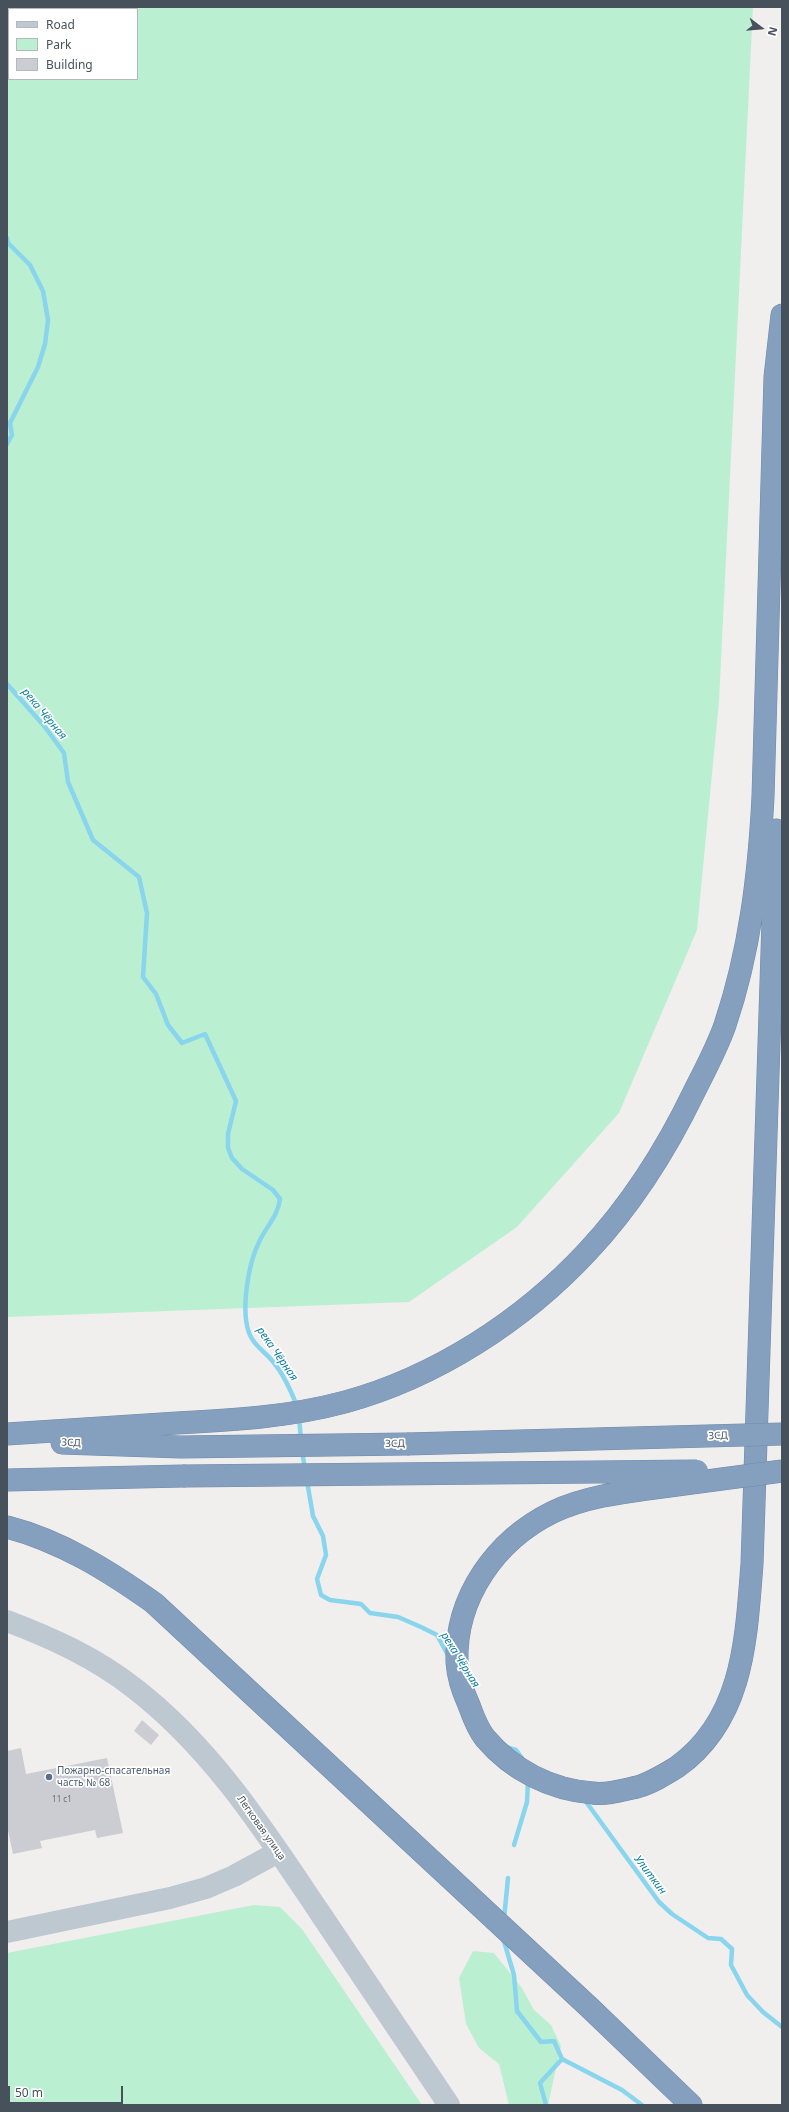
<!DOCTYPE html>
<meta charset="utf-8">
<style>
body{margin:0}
#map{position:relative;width:789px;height:2112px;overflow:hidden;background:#f1eeee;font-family:"Noto Sans",sans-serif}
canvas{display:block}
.frame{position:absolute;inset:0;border:8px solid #46515c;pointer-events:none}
.legend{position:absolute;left:8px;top:8px;width:130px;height:72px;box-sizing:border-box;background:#fff;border:1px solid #b5b9be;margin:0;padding:5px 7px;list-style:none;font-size:12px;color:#46515c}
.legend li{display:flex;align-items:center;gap:8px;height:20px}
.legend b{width:20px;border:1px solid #b5b9be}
.north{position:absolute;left:741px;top:8px;width:40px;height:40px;-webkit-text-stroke:3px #fff;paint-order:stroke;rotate:106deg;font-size:11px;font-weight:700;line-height:16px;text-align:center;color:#46515c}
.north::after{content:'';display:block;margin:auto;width:14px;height:18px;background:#46515c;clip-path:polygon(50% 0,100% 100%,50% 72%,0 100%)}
.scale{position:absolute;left:8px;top:2086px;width:115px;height:18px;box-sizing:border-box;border:2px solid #46515c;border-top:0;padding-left:5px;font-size:12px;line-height:14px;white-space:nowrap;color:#46515c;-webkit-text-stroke:3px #fff;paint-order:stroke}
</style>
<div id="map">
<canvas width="789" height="2112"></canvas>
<div class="frame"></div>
<ul class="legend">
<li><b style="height:5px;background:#bec8d1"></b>Road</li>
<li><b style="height:11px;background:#bbefd1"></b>Park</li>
<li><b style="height:11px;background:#cbcdd3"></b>Building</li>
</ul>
<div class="north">N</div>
<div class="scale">50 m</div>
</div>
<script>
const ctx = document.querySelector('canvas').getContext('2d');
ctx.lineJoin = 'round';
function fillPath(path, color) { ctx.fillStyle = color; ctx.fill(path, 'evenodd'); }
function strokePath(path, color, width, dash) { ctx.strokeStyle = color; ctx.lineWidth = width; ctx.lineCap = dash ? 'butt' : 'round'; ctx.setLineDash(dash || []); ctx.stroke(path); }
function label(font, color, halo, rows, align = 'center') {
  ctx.font = font + ' "Noto Sans",sans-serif'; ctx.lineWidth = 3.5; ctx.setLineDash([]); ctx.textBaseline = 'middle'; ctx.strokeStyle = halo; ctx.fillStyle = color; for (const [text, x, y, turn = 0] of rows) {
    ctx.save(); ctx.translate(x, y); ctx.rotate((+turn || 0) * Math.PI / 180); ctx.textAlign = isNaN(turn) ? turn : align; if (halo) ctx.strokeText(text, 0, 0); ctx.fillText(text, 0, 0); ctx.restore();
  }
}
fillPath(new Path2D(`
 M 7,7 L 753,7 L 719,701 L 697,930 L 619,1113 L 517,1227 L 409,1302 L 7,1317 ZM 9,9 L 137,9 L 137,79 L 9,79 Z
 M 254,1905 L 280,1907 L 302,1929 L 422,2105 L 7,2105 L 7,1953 Z
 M 473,1951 L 494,1953 L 522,1988 L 534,2010 L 551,2025 L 561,2046 L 548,2105 L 509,2105 L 499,2064 L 479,2048 L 466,2024 L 459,1978 Z`), '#bbefd1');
strokePath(new Path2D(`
 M 7,238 L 8,243 L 30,265 L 43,291 L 48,320 L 45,344 L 38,367 L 10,423 L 12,435 L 7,444
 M 7,684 L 45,727 L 64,753 L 68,782 L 93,840 L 139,877 L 147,913 L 143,977 L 156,994 L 168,1025 L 182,1043 L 205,1034 L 236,1101 L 228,1134 L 228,1148 L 232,1158 L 242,1169 L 273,1190 L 280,1199 C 278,1216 266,1227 259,1242 C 248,1264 240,1313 250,1335 C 254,1346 267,1353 274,1363 C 284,1375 291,1391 297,1406
 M 299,1417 L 301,1440
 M 302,1451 L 305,1469
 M 307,1481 L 313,1516 L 323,1536 L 326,1555 L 317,1579 L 321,1595 L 330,1600 L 361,1604 L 370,1613 L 398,1617 L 421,1627 L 437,1635 L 449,1657
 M 506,1747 L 516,1750 L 522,1758
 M 584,1799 L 659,1902 L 672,1914 L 708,1938 L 721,1939 L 732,1949 L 731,1965 L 747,1995 L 763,2012 L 782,2027
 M 514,1845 L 527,1802 L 528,1781
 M 504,1919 L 508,1878
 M 503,1938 L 514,1975 L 517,2011 L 541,2042 L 554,2041 L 562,2059 L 540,2083 L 546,2105
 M 562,2059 L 622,2090 L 642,2105`), '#88d5ed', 4.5);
fillPath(new Path2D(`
 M 142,1720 L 159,1735 L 151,1745 L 134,1731 Z
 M 21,1748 L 26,1774 L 107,1758 L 123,1833 L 97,1838 L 95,1830 L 40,1841 L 42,1848 L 13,1854 L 7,1826 L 7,1751 Z`), '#cbcdd3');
const highway = new Path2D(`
 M 7,1434 C 64,1430 120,1427 177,1423 C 234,1420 289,1417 345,1402 C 436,1377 523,1321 588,1251 C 631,1205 667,1148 694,1092 C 705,1070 717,1048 725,1025 C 750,951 759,874 763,797 L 775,377 L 782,315
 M 62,1443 L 181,1447 L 407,1444
 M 7,1480 L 183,1476
 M 7,1527 C 61,1541 109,1571 154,1603 L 590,2008 L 691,2105
 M 637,1787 C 651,1783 664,1775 677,1767 C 744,1719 746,1639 752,1564 L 776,830`);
strokePath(highway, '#708aaa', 23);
strokePath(new Path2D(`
 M 7,1621 C 52,1638 96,1658 134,1688 C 211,1747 265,1831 318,1910 C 362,1975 406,2040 449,2105
 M 7,1932 L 170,1898 L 206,1888 L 234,1876 L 278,1852`), '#bec8d1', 22);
strokePath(highway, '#859fbe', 22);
const highwayBridge = new Path2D(`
 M 407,1444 L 782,1434
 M 183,1476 L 697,1471
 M 637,1787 C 623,1790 607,1795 593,1793 C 551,1790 512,1770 485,1738 C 477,1728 473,1716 469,1705 C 463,1692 458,1677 457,1662 C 455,1597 496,1540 553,1512 C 587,1496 625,1492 662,1487 C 702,1482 742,1476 782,1471`);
strokePath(highwayBridge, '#708aaa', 23, []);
strokePath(highwayBridge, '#859fbe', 22);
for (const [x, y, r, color] of [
 [49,1777,4,"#5c6f8a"]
]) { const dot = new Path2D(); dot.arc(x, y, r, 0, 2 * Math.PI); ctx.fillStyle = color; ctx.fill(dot); strokePath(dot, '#fff', 1.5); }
label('8px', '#67707a', null, [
 ["11 с1",62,1800]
]);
label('10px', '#46515c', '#fff', [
 ["ЗСД",718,1436,-2],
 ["ЗСД",71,1443,2],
 ["ЗСД",395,1444,-1],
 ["Легковая улица",261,1828,55]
]);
label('10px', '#4e5e75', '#fff', [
 ["Пожарно-спасательная",57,1771],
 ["часть № 68",57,1783]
], 'left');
label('italic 11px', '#0a7ea2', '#fff', [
 ["река Чёрная",44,714,50],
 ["река Чёрная",277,1354,55],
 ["река Чёрная",460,1660,58],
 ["Улиткин",650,1875,53]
]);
</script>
